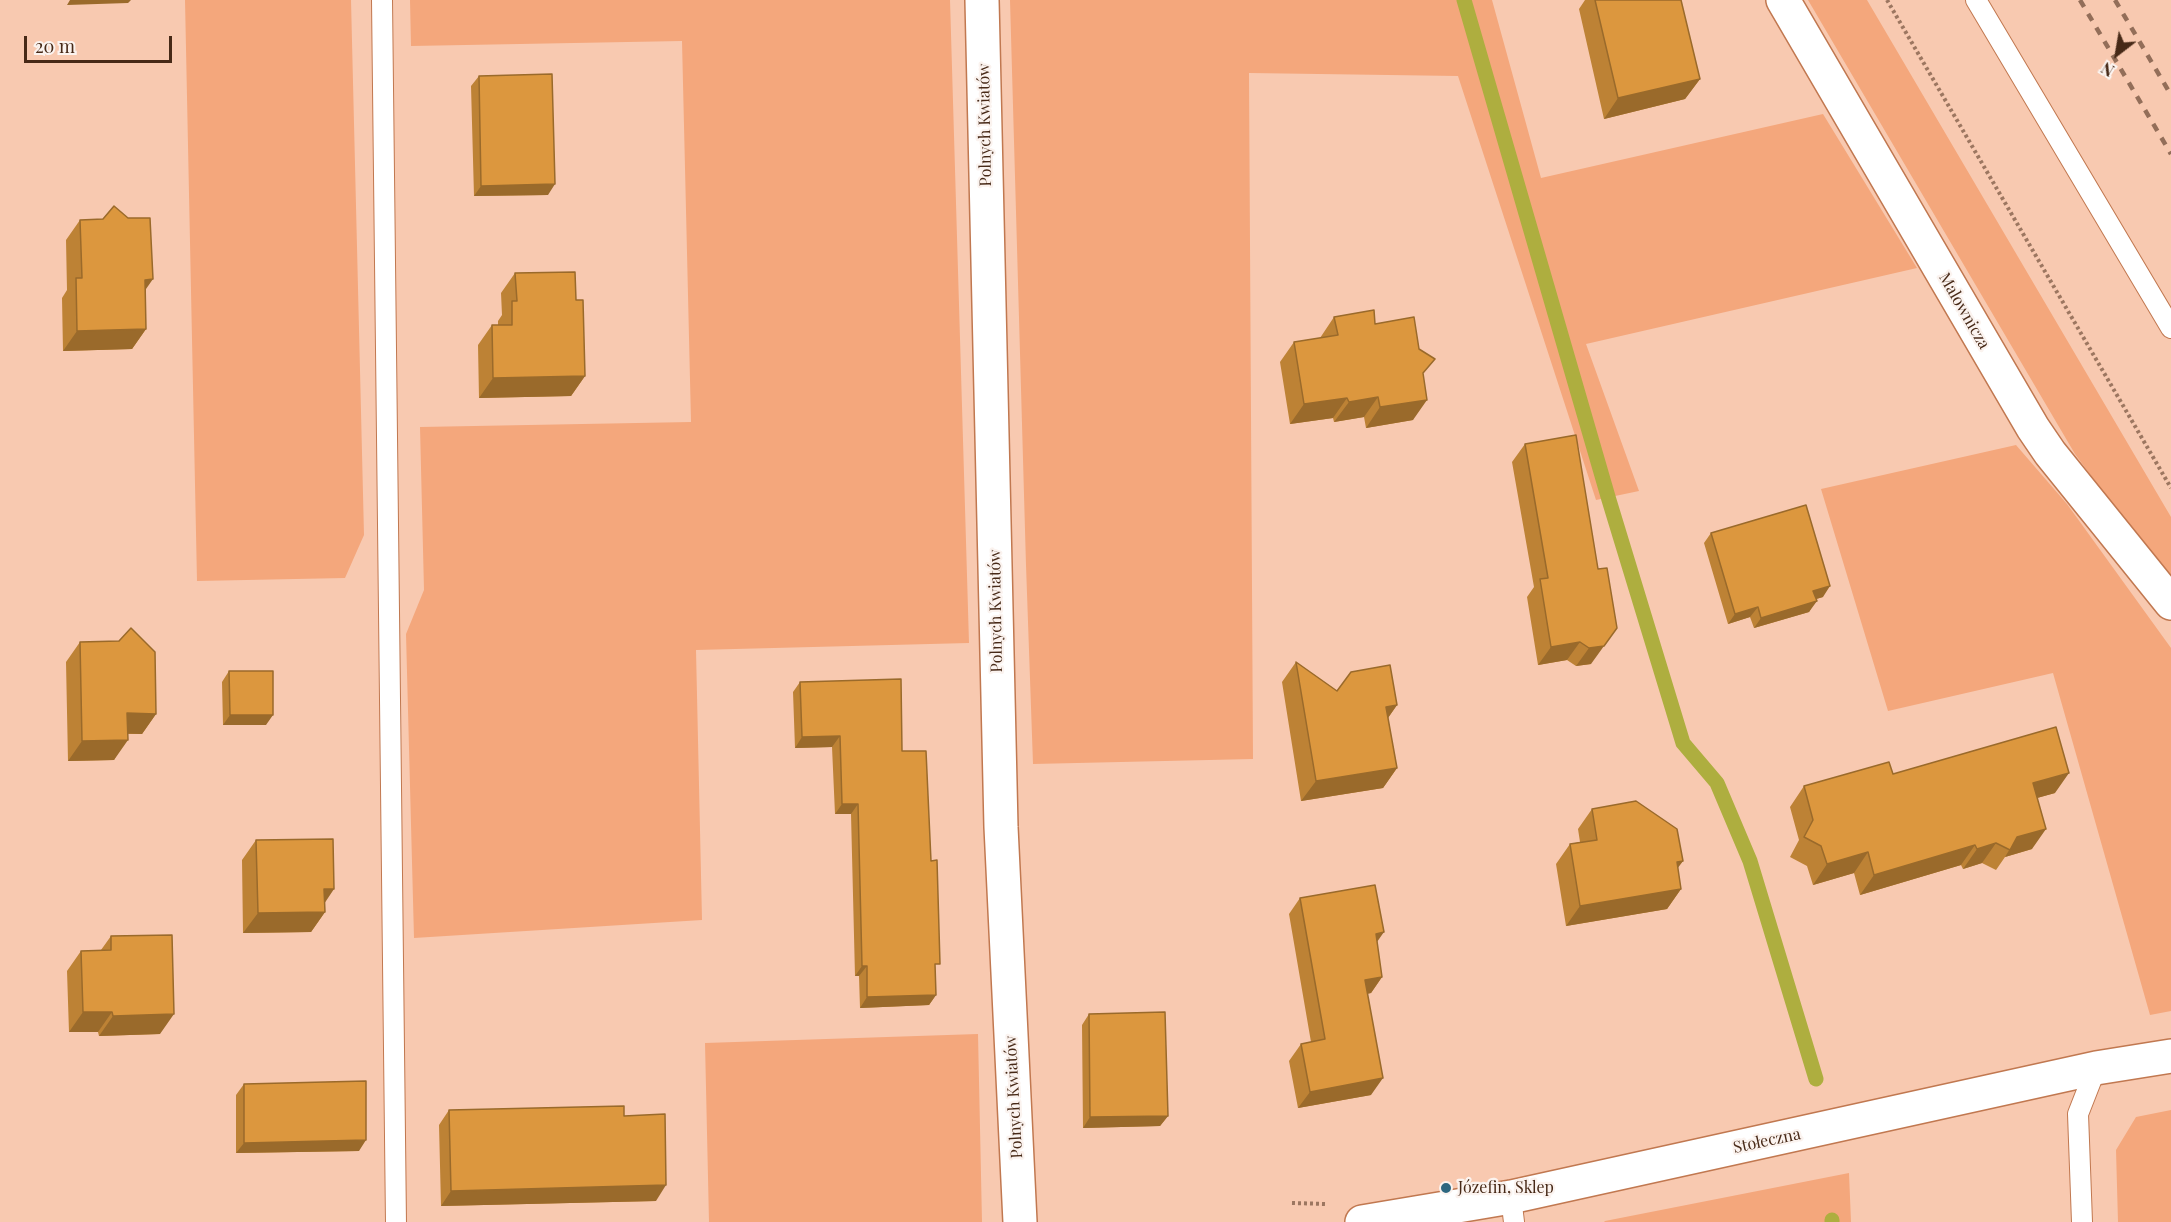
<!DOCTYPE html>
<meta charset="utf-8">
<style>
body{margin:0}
#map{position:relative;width:2171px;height:1222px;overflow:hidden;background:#f8c9b0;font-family:"Playfair Display",serif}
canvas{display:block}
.north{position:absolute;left:2087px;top:24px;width:60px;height:60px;-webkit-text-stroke:4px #fbf3ef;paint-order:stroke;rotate:211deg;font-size:16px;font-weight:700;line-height:24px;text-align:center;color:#472917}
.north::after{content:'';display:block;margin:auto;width:21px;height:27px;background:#472917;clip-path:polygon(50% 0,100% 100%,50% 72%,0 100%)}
.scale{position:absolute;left:24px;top:36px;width:148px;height:27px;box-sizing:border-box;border:3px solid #472917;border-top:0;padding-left:8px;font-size:18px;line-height:21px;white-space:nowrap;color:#472917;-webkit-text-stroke:4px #fbf3ef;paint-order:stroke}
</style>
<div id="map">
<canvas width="2171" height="1222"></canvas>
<div class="north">N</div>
<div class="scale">20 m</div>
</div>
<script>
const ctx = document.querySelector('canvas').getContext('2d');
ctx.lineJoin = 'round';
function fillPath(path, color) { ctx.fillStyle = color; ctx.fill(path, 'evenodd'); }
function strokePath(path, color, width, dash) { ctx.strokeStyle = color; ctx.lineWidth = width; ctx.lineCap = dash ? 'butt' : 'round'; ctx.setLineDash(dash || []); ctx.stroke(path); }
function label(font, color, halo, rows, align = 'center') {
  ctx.font = font + ' "Playfair Display",serif'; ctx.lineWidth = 4.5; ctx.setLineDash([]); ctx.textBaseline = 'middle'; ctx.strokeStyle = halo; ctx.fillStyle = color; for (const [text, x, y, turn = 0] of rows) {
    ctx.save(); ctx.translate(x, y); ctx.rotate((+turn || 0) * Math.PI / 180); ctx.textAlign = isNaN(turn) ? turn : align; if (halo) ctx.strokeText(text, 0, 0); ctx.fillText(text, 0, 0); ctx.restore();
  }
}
fillPath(new Path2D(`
 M 185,0 L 351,0 L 364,535 L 345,578 L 197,581 Z
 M 410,0 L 950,0 L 969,643 L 696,650 L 702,920 L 414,938 L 406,634 L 424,590 L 420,427 L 691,422 L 682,41 L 411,46 Z
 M 1010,0 L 1492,0 L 1541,178 L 1823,114 L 1917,268 L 1586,344 L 1639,491 L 1596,500 L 1458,76 L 1249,73 L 1253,759 L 1033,764 L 1026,565 Z
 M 1808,0 L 1867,0 L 2171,517 L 2171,584 L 2075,454 Z
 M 2016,445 L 2067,504 L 2171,648 L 2171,1011 L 2150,1015 L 2053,673 L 1888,711 L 1821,489 Z
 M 978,1034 L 982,1222 L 709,1222 L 705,1043 Z
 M 2171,1110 L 2171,1222 L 2118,1222 L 2116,1150 L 2136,1117 Z
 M 1849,1173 L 1851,1222 L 1604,1222 L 1605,1221 Z`), '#f4a77c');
strokePath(new Path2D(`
 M 1464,0 L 1609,500 L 1683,743 L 1717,783 L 1750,861 L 1816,1079
 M 1832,1222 L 1832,1220`), '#aeae3f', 15);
const service = new Path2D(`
 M 382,0 L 396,1222
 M 1976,0 L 2171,328
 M 1511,1197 L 1514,1222
 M 2082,1222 L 2078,1114 L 2096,1068`);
const minor = new Path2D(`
 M 982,0 L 1001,827 L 1020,1222
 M 1783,0 L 2033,428 L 2050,453 L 2171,603`);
const tertiary = new Path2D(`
 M 1362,1222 L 1511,1197 L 2096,1068 L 2171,1056`);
strokePath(service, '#c17850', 22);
strokePath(minor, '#c17850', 36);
strokePath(tertiary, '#c17850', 36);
strokePath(new Path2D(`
 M 1887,0 L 2171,488
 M 1292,1203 L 1326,1204`), '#9c7660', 4, [3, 3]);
strokePath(service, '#fff', 20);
strokePath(minor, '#fff', 33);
strokePath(tertiary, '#fff', 33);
strokePath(new Path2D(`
 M 2080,0 L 2171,154
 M 2115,0 L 2171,95`), '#936e59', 4.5, [8, 8]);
fillPath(new Path2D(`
 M 1585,0 L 1595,0 L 1700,79 L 1685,99 L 1604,119 L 1579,9 Z
 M 479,76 L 548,195 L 474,196 L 471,86 Z
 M 80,220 L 146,289 L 146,329 L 132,349 L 63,351 L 62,298 L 67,290 L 66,240 Z
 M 515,273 L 576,300 L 585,376 L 571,396 L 479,398 L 478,345 L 492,325 L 498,325 L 498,321 L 502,315 L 501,293 Z
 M 1334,317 L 1375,324 L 1423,376 L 1413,420 L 1366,428 L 1364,417 L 1334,422 L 1333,418 L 1290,424 L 1280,362 L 1294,342 L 1320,338 Z
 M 1576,435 L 1591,664 L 1576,666 L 1567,660 L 1538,665 L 1527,597 L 1534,587 L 1512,462 L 1525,444 Z
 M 1711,533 L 1823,597 L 1816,599 L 1809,612 L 1754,628 L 1750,617 L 1728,624 L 1704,543 Z
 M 80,642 L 156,714 L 142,734 L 128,734 L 114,760 L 68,761 L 66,662 Z
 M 1296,662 L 1337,691 L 1397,705 L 1388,718 L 1397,768 L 1383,788 L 1301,801 L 1282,682 Z
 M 229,671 L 266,725 L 223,725 L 222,682 Z
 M 800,682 L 902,751 L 935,970 L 936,995 L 929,1005 L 860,1008 L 859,976 L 855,976 L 851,814 L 835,814 L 832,747 L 795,748 L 793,692 Z
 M 1893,774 L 2055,793 L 2037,798 L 2032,849 L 2005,857 L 1996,870 L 1982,863 L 1963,869 L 1961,865 L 1860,895 L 1854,873 L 1813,885 L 1807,866 L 1790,857 L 1799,840 L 1790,807 L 1804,786 Z
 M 1592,809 L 1683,861 L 1677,868 L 1681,889 L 1667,909 L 1566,926 L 1556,864 L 1570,844 L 1580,842 L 1578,829 Z
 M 256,840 L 325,903 L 325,912 L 311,932 L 243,933 L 242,860 Z
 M 1300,898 L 1377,942 L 1382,977 L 1371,993 L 1367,994 L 1371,1095 L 1298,1108 L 1289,1061 L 1301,1044 L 1311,1042 L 1289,914 Z
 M 111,936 L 160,1034 L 99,1036 L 98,1032 L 69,1032 L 67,971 L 81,951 L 101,950 Z
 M 1089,1014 L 1168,1116 L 1160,1126 L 1083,1128 L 1082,1025 Z
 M 244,1084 L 359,1151 L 236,1153 L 236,1095 Z
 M 449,1110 L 624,1116 L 656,1201 L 441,1206 L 439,1125 Z`), '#bd8235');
fillPath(new Path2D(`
 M 70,0 L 131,0 L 128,3 L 67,5 Z
 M 1700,79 L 1685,99 L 1604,119 L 1618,98 Z
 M 555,184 L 548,195 L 474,196 L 481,186 Z
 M 153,279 L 139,299 L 145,280 Z
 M 146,329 L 132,349 L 63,351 L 77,331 Z
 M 585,376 L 571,396 L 479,398 L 493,378 Z
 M 1378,397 L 1364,417 L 1334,422 L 1349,402 Z
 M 1347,398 L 1333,418 L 1290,424 L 1304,404 Z
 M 1427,400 L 1413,420 L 1366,428 L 1380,407 Z
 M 1830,586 L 1823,597 L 1806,602 L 1813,591 Z
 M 1817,601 L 1809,612 L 1754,628 L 1761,618 Z
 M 1758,607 L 1750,617 L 1728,624 L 1735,614 Z
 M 1617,628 L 1591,664 L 1576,666 L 1589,648 Z
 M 1580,642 L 1567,660 L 1538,665 L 1551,647 Z
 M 1397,705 L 1383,725 L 1386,707 Z
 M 127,713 L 156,714 L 142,734 L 113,733 Z
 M 230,715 L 273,715 L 266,725 L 223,725 Z
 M 840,736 L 832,747 L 795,748 L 802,737 Z
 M 128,740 L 114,760 L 68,761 L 82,741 Z
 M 1397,768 L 1383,788 L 1301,801 L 1316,781 Z
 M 2069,773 L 2055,793 L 2019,803 L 2033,783 Z
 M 842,804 L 858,804 L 851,814 L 835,814 Z
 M 2046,829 L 2032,849 L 2005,857 L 2017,837 Z
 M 1996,843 L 1982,863 L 1963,869 L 1977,849 Z
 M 1975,845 L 1961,865 L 1860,895 L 1874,875 Z
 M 1868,852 L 1854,873 L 1813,885 L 1827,864 Z
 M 1683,861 L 1668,881 L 1677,862 Z
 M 324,889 L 334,889 L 320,910 Z
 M 1681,889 L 1667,909 L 1566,926 L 1580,906 Z
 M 325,912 L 311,932 L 243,933 L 258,913 Z
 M 1384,932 L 1372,949 L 1376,934 Z
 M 862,966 L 867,966 L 859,976 L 855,976 Z
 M 1382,977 L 1371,993 L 1353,996 L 1365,980 Z
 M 936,995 L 929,1005 L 860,1008 L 867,997 Z
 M 83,1012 L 112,1012 L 98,1032 L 69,1032 Z
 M 174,1014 L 160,1034 L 99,1036 L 113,1016 Z
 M 1383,1078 L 1371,1095 L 1298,1108 L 1310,1092 Z
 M 1168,1116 L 1160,1126 L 1083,1128 L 1090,1117 Z
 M 366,1140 L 359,1151 L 236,1153 L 244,1143 Z
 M 666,1185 L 656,1201 L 441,1206 L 451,1191 Z`), '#9a6a2b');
const building = new Path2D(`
 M 1595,0 L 1681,0 L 1700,79 L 1618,98 Z
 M 552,74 L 555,184 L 481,186 L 479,76 Z
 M 114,206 L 128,218 L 150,218 L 153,279 L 145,280 L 146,329 L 77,331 L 76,278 L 82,278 L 80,220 L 103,219 Z
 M 575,272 L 576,300 L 583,300 L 585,376 L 493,378 L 492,325 L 512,325 L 512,301 L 517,301 L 515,273 Z
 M 1374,310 L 1375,324 L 1414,317 L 1419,349 L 1435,359 L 1423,373 L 1427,400 L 1380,407 L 1378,397 L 1349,402 L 1347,398 L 1304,404 L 1294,342 L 1338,335 L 1334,317 Z
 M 1576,435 L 1598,569 L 1607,568 L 1617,628 L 1604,646 L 1589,648 L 1580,642 L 1551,647 L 1540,579 L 1548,578 L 1525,444 Z
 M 1806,505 L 1830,586 L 1813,591 L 1817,601 L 1761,618 L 1758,607 L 1735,614 L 1711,533 Z
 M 131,628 L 155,652 L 156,714 L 127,713 L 128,740 L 82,741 L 80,642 L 119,641 Z
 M 1296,662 L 1337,691 L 1351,672 L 1390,665 L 1397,705 L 1386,707 L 1397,768 L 1316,781 Z
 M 229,671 L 273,671 L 273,715 L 230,715 Z
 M 901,679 L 902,751 L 926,751 L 931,861 L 937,860 L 940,964 L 935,964 L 936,995 L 867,997 L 867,966 L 862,966 L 858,804 L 842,804 L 840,736 L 802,737 L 800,682 Z
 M 2056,727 L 2069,773 L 2033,783 L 2046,829 L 2017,837 L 2010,850 L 1996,843 L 1977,849 L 1975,845 L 1874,875 L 1868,852 L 1827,864 L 1821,846 L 1804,837 L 1813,820 L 1804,786 L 1889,762 L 1893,774 Z
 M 1636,801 L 1677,829 L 1683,861 L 1677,862 L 1681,889 L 1580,906 L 1570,844 L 1597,840 L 1592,809 Z
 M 333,839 L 334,889 L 324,889 L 325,912 L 258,913 L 256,840 Z
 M 1375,885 L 1384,932 L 1376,934 L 1382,977 L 1365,980 L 1383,1078 L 1310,1092 L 1301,1044 L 1325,1039 L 1300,898 Z
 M 172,935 L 174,1014 L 113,1016 L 112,1012 L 83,1012 L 81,951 L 111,950 L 111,936 Z
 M 1165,1012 L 1168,1116 L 1090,1117 L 1089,1014 Z
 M 366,1081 L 366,1140 L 244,1143 L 244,1084 Z
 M 624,1106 L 624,1116 L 665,1114 L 666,1185 L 451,1191 L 449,1110 Z`);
fillPath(building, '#dc973e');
strokePath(building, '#9a6a2b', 1.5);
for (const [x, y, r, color] of [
 [1446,1188,6,"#2d6780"]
]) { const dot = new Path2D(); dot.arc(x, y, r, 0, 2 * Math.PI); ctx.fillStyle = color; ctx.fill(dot); strokePath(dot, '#fbf3ef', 2); }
label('16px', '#472917', '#fbf3ef', [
 ["Polnych Kwiatów",985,125,-91],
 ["Malownicza",1964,311,60],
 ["Polnych Kwiatów",996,611,-91],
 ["Polnych Kwiatów",1014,1097,-93],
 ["Stołeczna",1767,1141,-12]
]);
label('16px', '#472917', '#fbf3ef', [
 ["Józefin, Sklep",1458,1188]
], 'left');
</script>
